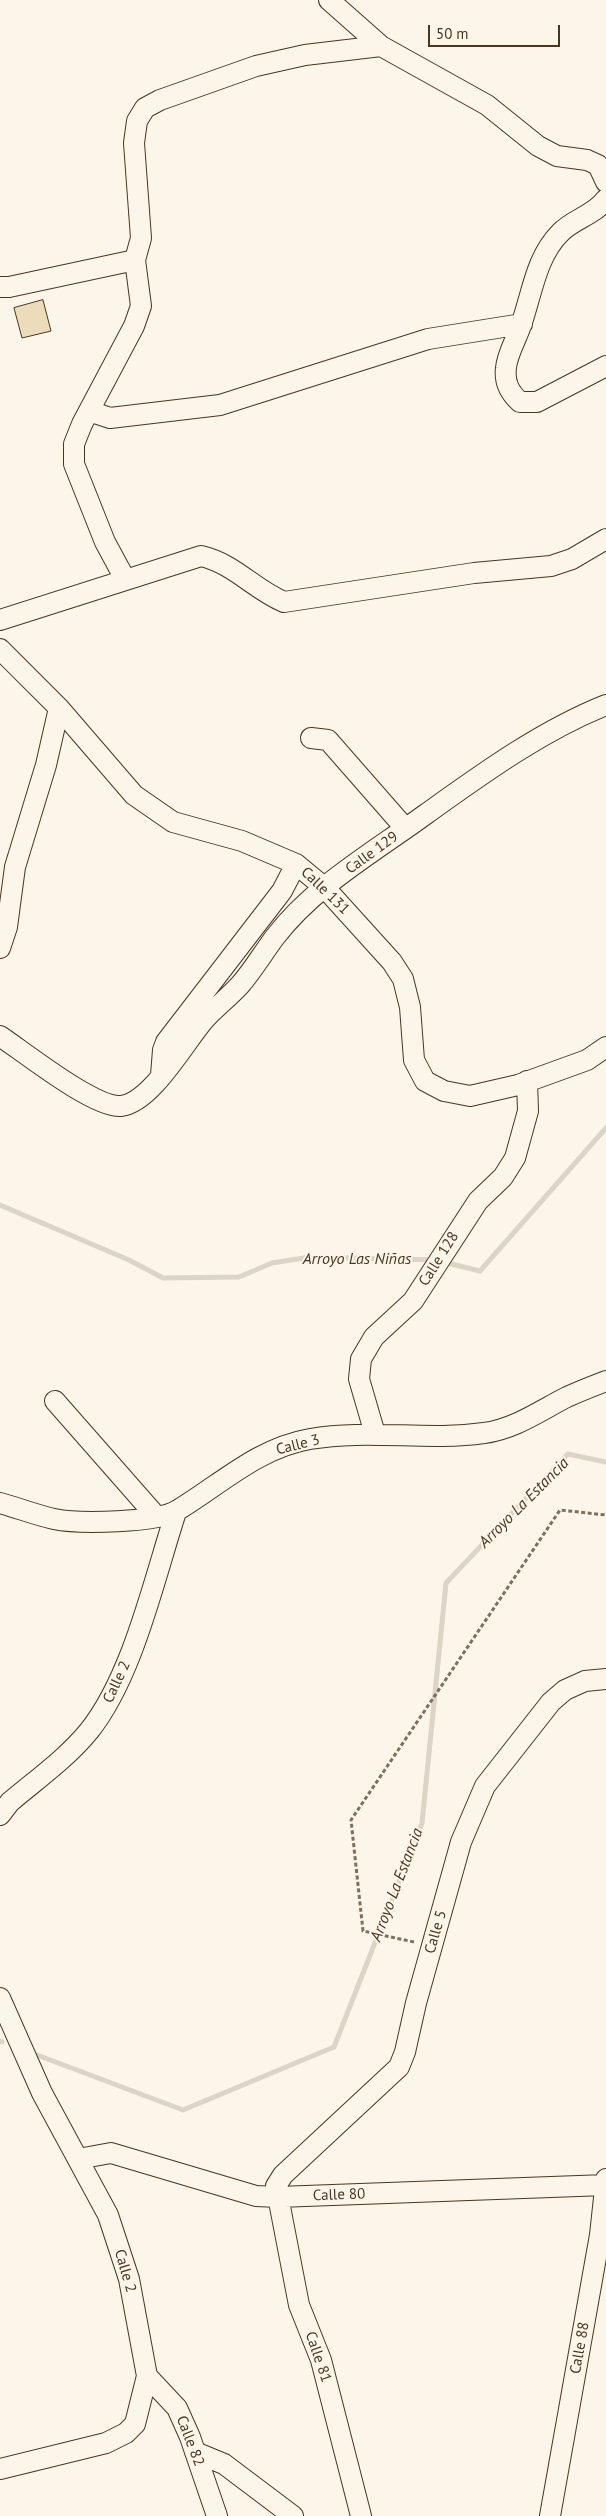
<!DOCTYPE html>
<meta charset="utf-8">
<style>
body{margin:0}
#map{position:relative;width:606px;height:2516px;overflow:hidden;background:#fbf6e9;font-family:"PT Sans",sans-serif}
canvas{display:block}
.scale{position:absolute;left:428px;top:25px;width:132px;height:22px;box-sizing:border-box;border:2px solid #4a3520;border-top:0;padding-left:6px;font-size:15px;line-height:18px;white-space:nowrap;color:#4a3520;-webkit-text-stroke:4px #fbf6e9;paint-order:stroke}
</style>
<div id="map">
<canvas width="606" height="2516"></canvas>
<div class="scale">50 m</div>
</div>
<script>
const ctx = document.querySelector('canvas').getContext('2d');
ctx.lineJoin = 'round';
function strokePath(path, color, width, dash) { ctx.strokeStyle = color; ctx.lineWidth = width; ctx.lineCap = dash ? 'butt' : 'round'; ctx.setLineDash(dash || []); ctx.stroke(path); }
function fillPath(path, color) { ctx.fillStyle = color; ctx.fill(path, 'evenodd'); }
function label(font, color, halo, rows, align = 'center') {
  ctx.font = font + ' "PT Sans",sans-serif'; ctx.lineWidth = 4; ctx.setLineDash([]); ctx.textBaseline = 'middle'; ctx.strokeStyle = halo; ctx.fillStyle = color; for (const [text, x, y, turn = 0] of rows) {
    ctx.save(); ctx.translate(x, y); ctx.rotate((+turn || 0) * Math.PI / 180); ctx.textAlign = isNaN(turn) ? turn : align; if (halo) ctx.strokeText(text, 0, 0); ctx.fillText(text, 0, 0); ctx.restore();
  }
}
strokePath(new Path2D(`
 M 0,1205 L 129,1260 L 163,1278 L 239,1277 L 272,1263 L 310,1257 L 435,1260
 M 443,1262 L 480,1271 L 606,1128
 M 0,2041 L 2,2042
 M 37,2055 L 183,2110 L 334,2047 L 422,1823 L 446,1583 L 568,1454 L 606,1462`), '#dcd4c6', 5);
const building = new Path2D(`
 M 43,300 L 51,331 L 22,338 L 14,308 Z`);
fillPath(building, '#ecdcbc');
strokePath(building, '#4a3520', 1);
const minor = new Path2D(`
 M 329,0 L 381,46 L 487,105 L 538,146 L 557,156 L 587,160 L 598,165 L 606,182
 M 606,199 C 595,215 573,219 560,233 C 536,257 532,294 521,325 C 517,338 507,354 506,368 C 504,383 510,393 520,402 L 537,402 L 606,366
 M 0,287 L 9,287 L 135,260
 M 89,411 L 110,418 L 220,405 L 428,339 L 522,324
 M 125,579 L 105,542 L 74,464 L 74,444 L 82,424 L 134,326 L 141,306 L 135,260 L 141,238 L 134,143 L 137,121 L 145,108 L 160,100 L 256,66 L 305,55 L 381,46
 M 0,620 L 201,556 C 235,564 253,589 284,602 L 474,573 L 551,566 L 572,559 L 606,539
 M 0,649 L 59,708 L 134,795 L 173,822 L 242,841 L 296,864 L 325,888 L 392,962 L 403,979 L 410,1007 L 414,1060 L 425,1081 L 444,1091 L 470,1096 L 518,1085 L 587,1060 L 606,1047
 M 311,738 L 328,740 L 405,828
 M 0,948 L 7,927 L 15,867 L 46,765 L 59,708
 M 0,1036 C 24,1052 94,1108 121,1106 C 151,1103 185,1042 204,1020 C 215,1008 229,997 240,985 C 253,970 263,953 275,937 C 314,886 374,852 426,814 C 482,774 541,731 606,705
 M 161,1075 L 163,1050 L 166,1042 L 282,891 L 296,864
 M 55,1401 L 156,1516
 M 375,1434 L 359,1379 L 361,1359 L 374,1337 L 413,1301 L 478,1201 L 503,1177 L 515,1158 L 528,1111 L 527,1081
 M 0,1503 C 18,1508 36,1515 54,1519 C 78,1524 158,1523 178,1510 C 221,1484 258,1448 310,1439 C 368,1429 427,1441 484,1433 C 515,1429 541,1410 567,1397 C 580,1391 593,1386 606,1381
 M 0,1815 L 10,1802 C 36,1780 67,1758 89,1731 C 133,1676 154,1579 176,1512
 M 0,1998 L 42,2093 L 108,2215 L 129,2279 L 147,2376 L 135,2424 L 126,2433 L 106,2443 L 0,2469
 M 78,2159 L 111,2153 L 256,2196 L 278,2197 L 606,2185
 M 147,2376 L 177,2408 L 190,2437 L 217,2516
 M 195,2452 L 224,2464 L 293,2516
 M 361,2516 L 321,2360 L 299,2305 L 276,2186 L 283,2175 L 399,2067 L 405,2052 L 416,2003 L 461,1842 L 485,1786 L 551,1702 L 565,1690 L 585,1681 L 606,1679
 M 550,2516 L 600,2235 L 606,2179`);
strokePath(minor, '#4a3520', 22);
strokePath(new Path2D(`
 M 414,1942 L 363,1931 L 351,1820 L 560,1510 L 606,1515`), '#7f6f5c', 3, [4, 2.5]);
strokePath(minor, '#fbf6e9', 20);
label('15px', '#4a3520', '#fbf6e9', [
 ["Calle 129",372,853,-36],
 ["Calle 131",325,891,44],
 ["Calle 128",439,1259,-58],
 ["Calle 3",298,1445,-14],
 ["Calle 2",117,1682,-65],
 ["Calle 5",436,1932,-74],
 ["Calle 80",339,2195,-2],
 ["Calle 2",125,2271,74],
 ["Calle 88",580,2348,-80],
 ["Calle 81",318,2357,71],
 ["Calle 82",190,2441,69]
]);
label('italic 16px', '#4a3520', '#fbf6e9', [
 ["Arroyo Las Niñas",357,1259],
 ["Arroyo La Estancia",524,1503,-45],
 ["Arroyo La Estancia",397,1885,-69]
]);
</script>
